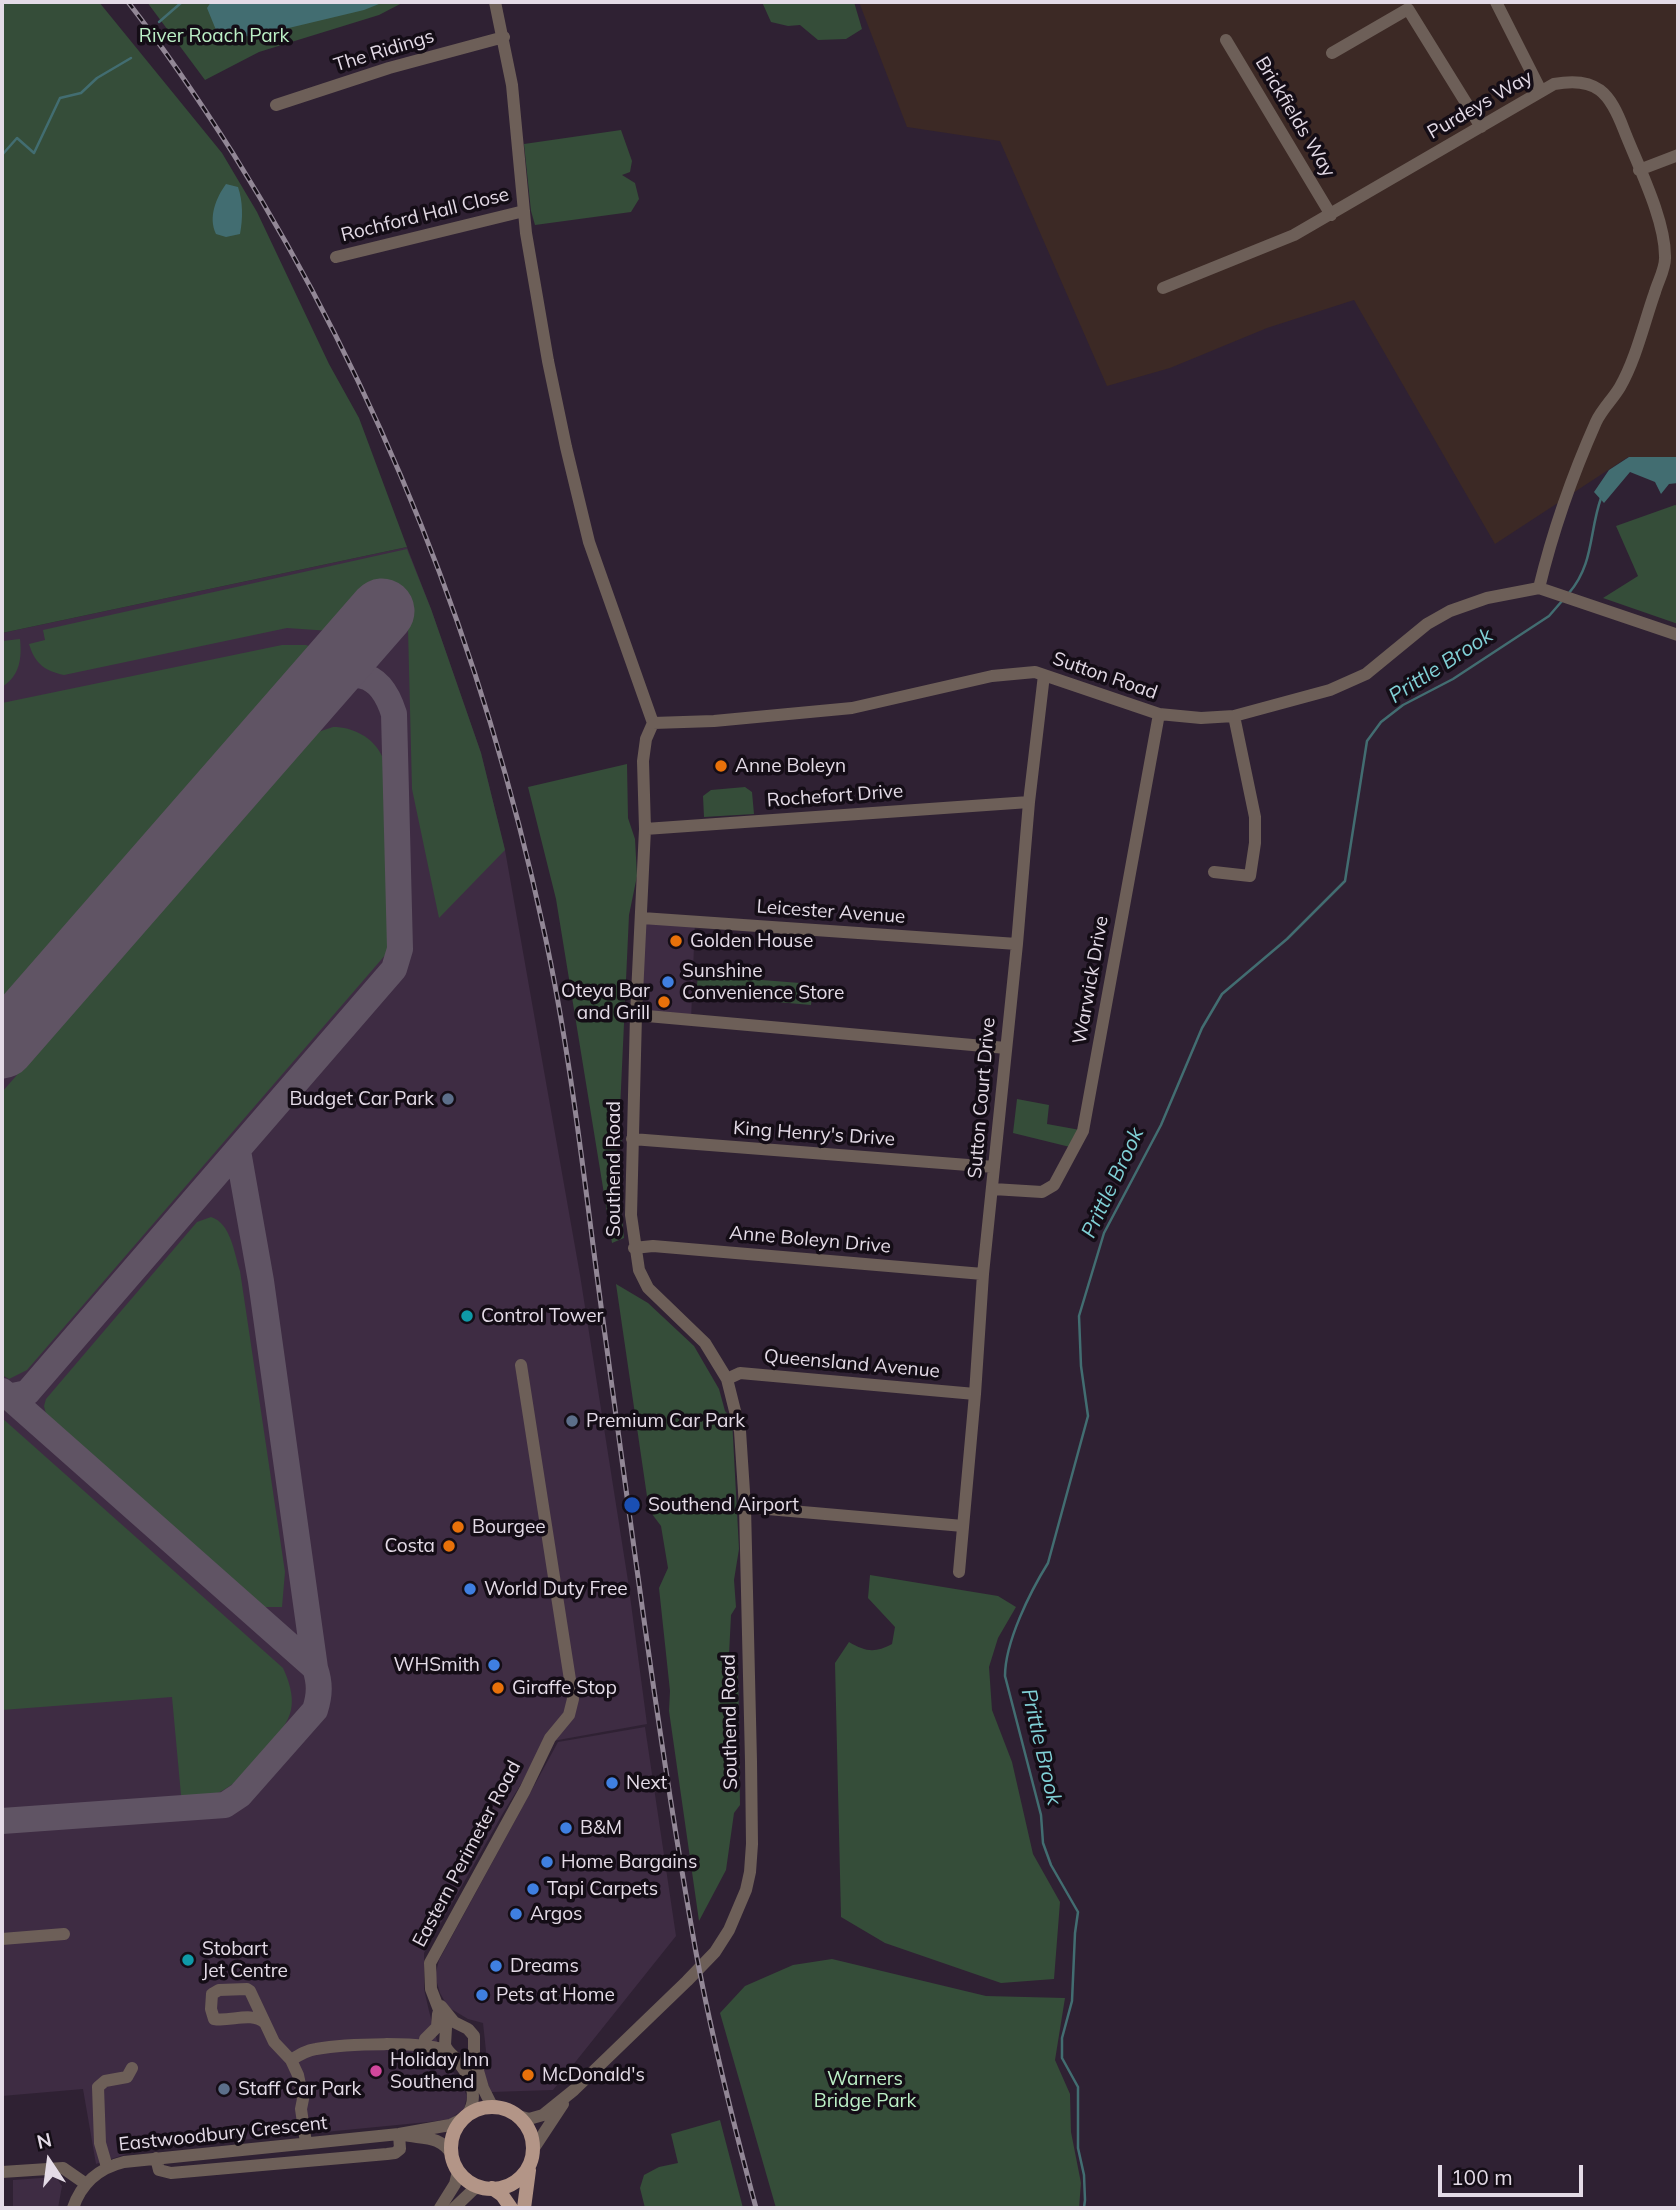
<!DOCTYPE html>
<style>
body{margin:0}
#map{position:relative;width:1680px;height:2210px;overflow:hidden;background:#2f2133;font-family:Mulish,sans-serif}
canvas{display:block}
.frame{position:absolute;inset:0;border:4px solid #e4dbe7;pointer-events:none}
.north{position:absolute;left:14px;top:2126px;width:70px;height:70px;-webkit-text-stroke:5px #140d16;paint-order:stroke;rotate:347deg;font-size:19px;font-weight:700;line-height:28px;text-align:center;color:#e4dbe7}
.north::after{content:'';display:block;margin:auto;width:24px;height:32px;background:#e4dbe7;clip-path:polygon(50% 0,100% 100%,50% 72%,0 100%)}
.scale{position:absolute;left:1438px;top:2165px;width:145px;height:32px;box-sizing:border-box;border:4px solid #e4dbe7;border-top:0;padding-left:9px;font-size:21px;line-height:24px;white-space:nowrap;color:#e4dbe7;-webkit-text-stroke:5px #140d16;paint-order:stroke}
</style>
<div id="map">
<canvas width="1680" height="2210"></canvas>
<div class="frame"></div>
<div class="north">N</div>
<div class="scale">100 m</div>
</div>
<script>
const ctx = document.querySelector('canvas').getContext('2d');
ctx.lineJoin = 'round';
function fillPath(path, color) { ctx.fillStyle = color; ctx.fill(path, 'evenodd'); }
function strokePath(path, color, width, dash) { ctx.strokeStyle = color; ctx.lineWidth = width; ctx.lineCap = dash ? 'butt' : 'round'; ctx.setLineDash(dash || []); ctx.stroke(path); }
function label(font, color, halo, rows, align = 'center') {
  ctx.font = font + ' Mulish,sans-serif'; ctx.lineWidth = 7; ctx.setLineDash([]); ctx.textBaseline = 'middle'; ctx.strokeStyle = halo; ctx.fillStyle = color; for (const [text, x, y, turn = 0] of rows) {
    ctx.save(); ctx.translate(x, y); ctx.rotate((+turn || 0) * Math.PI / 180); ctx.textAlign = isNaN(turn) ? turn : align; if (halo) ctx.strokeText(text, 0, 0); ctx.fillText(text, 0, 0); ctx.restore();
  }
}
fillPath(new Path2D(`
 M 407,547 L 431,609 L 481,753 L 505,850 L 580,1275 L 628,1581 L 647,1724 L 547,1742 L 503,1813 L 424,1953 L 424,1989 L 429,2011 L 443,2063 L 457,2076 L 467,2096 L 464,2109 L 450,2119 L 428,2122 L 139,2150 L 96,2164 L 83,2089 L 2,2096 L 2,633 Z
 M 642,918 L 695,922 L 691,1020 L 636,1015 Z
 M 645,1727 L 676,1936 L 553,2090 L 491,2092 L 482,2069 L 486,2051 L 483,2023 L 468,2019 L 448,2007 L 440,1993 L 435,1976 L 439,1960 L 558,1742 Z
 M 56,2177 L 62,2186 L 58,2208 L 13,2208 L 13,2180 Z`), '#3e2c43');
fillPath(new Path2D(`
 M 859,2 L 1678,2 L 1678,457 L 1628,457 L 1495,544 L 1354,300 L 1267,328 L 1170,368 L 1107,386 L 1000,141 L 907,127 Z`), '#3c2925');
fillPath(new Path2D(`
 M 2,2 L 99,2 L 222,153 L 257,212 L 329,364 L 359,418 L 407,547 L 2,633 Z
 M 147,2 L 404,2 L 379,15 L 259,52 L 205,80 Z
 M 762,2 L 854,2 L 862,29 L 846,39 L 818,40 L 800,25 L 788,26 L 771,22 Z
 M 621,130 L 632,161 L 630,172 L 622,175 L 635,183 L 639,199 L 631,212 L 535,225 L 531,211 L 524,144 Z
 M 1675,505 L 1678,506 L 1678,624 L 1603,598 L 1638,576 L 1616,526 Z
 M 407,549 L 431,609 L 481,753 L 505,850 L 439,918 L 412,789 L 408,629 L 368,594 L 344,608 L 330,631 L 287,628 L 64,675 C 45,671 35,664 29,644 L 45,640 L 43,630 Z
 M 20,639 C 22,658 20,676 2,687 L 2,641 Z
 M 282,645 L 306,645 L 318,649 L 2,1011 L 2,703 Z
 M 333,727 C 353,727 373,737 382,756 C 392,778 389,807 390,831 C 391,869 392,908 393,946 L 27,1370 L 9,1379 L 2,1375 L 2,1092 L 318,732 Z
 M 627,764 L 628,818 L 635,839 L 637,876 L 629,915 L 620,1110 L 622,1145 L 617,1147 L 614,1178 L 619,1184 L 624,1238 L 612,1243 L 556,899 L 528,787 Z
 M 745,787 L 752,792 L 754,814 L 704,817 L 703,796 L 711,790 Z
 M 698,975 L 813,984 L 811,1005 L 696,995 Z
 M 1017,1099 L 1049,1105 L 1047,1124 L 1080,1130 L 1070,1147 L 1013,1133 Z
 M 211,1217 C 231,1223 234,1253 240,1271 L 285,1572 L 282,1607 L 257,1607 L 48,1422 L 44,1406 L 46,1399 L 197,1222 Z
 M 616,1284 L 648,1303 L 694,1346 L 719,1389 L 725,1411 L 732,1419 L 739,1549 L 734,1580 L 736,1607 L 731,1615 L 729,1655 L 738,1661 L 740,1805 L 734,1813 L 726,1870 L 699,1921 L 669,1711 L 670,1691 L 659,1588 L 668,1568 L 661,1526 L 649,1510 Z
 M 2,1418 L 283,1668 C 289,1681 294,1696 291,1710 C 286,1734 250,1765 234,1783 C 217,1796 201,1801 181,1795 L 172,1697 L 2,1710 Z
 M 870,1575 L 998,1596 L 1016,1607 L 998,1638 L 989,1667 L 992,1710 L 1012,1762 L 1033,1854 L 1060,1902 L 1054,1979 L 1001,1983 L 885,1943 L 841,1917 L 835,1663 L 849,1642 C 866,1652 875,1653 892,1644 L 895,1627 L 868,1598 Z
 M 832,1959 L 986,1996 L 1065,1998 L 1055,2060 L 1070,2094 L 1071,2132 L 1081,2183 L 1079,2208 L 776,2208 L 720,2013 L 745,1986 L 793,1965 Z
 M 720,2120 L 743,2208 L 645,2208 L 640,2188 L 644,2175 L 659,2167 L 678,2163 L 671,2134 Z`), '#354d39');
fillPath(new Path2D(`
 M 211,2 L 384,2 L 364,10 L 272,32 L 225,40 L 216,30 L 207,8 Z
 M 226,184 L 238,187 C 243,201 243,219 240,234 L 226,237 L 216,234 C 208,217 216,198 226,184 Z
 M 1629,457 L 1678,457 L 1678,483 L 1669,484 L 1661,494 L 1655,482 L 1630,472 L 1604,503 L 1594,492 L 1609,470 Z`), '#426d71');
strokePath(new Path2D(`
 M 159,22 L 182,2
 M 2,155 L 17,138 L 34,153 L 60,98 L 81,93 L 97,78 L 131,58
 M 1569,593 C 1594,564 1589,532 1601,498
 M 1084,2208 L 1085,2200 L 1084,2175 L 1078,2148 L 1078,2087 L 1062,2058 L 1062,2038 L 1072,2001 L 1075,1933 L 1078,1912 L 1051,1865 L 1043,1843 L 1041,1815 L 1005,1676 C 1005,1642 1030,1592 1048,1563 L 1088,1416 L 1081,1366 L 1079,1316 L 1104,1233 L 1161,1125 L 1202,1028 L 1222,994 L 1287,939 L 1345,881 L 1367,741 L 1381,722 L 1403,705 L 1453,679 L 1549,616 L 1562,601`), '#426d71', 2.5);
strokePath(new Path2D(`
 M 2,1391 L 315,1668
 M 8,1397 L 27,1393 L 394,969 L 400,949 L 394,714 C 379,666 350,668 313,690
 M 2,1821 L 225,1805 L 240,1795 L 315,1710 C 320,1694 320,1683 315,1668 L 261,1281 L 238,1151`), '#605464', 26);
strokePath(new Path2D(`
 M 2,1046 L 382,611`), '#605464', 65);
strokePath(new Path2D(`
 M 495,2 L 512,85 L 526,233 L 548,361 L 566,447 L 589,542 L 653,723
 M 1496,2 L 1541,91
 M 1226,40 L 1331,215
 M 1332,53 L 1408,9 L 1481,127
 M 276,105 L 389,68 L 504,37
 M 1639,170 L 1678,155
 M 336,257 L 524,211
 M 1163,288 L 1294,235 L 1554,84 C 1597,76 1610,93 1624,130 C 1638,166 1665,219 1665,256 C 1666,268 1658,281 1655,292 C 1644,323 1636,359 1620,387 C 1613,399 1602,409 1596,422 C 1572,476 1553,530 1539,588
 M 653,723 L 714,721 L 852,708 L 992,676 L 1035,672 L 1159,714 L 1201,718 L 1234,716 L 1330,690 L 1366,674 L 1427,624 L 1450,611 L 1487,598 L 1539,588 L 1678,635
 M 645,829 L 1029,802
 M 1214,872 L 1250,876 L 1255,843 L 1255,817 L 1234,716
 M 642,918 L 1017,944
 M 636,1015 L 1006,1048
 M 632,1139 L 994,1167
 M 993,1189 L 1042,1192 L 1054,1185 L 1083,1131 L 1159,714
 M 634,1248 L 653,1246 L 983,1274
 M 727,1379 L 740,1373 L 975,1394
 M 745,1507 L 963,1526
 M 959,1572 L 975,1394 L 983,1274 L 1017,944 L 1029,802 L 1044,675
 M 2,1939 L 64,1934
 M 441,2006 L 454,2022 L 468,2029 L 474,2036 L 474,2057 L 483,2088 L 491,2104 L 498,2108
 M 265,2023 C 251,2011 231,2022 214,2019 L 211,2009 L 212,1994 L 219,1990 L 247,1989 L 250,1991 L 274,2042 L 291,2060 L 298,2075 L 303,2099 L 301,2109 L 306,2143
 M 425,2039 L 437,2027 L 438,2014
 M 291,2060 C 299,2055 307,2050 316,2049 C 343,2044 426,2040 449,2052
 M 467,2115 C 479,2098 471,2078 459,2063 C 455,2056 448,2053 445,2045 L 446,2028 L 431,1989 L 430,1963 L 525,1790 L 550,1738 L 569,1715 L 573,1699 L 521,1365
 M 515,2115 L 529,2119 L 543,2115 L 574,2090 L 687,1981 L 715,1952 L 729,1930 L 746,1890 L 750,1872 L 752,1844 L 751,1761 L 745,1507 L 740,1431 L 727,1379 L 705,1343 L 648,1288 L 639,1270 L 631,1215 L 636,1015 L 645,829 L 643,761 L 646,739 L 653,723
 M 403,2135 C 422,2139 441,2135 452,2155
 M 534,2148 L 563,2104
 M 156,2158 L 159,2170 L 171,2173 L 387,2154 L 395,2153 L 400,2149 L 399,2134
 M 107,2167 L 100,2143 L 98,2087 L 105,2081 L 127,2077 L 132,2068
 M 2,2172 L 63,2168 L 86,2184
 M 73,2208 C 81,2184 99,2168 124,2162 L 399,2134 L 450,2125 L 462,2119
 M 440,2208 L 455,2184 L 458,2171
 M 454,2208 L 474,2189 L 483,2187`), '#6d5f58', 12);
strokePath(new Path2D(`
 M451 2148a41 41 0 1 1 82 0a41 41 0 1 1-82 0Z
 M 492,2188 L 502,2195 L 511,2208
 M 524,2208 L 529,2170`), '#b39587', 14);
const rail = new Path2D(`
 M 128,2 C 166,51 201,103 234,155 C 383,394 485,656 544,931 C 573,1064 586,1200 605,1335 C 633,1539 659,1744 695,1947 C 711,2035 733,2122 756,2208`);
strokePath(rail, '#928796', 5);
strokePath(rail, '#140d16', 2.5, [8]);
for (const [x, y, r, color] of [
 [721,766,7,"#e8710a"],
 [676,941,7,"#e8710a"],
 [668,982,7,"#3f7fe0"],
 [664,1002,7,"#e8710a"],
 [448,1099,7,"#5c6f8a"],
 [467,1316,7,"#0f9aa8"],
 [572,1421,7,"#5c6f8a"],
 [632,1505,9,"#1a4fb4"],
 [458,1527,7,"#e8710a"],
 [449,1546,7,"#e8710a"],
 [470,1589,7,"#3f7fe0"],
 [494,1665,7,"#3f7fe0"],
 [498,1688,7,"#e8710a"],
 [612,1783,7,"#3f7fe0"],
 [566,1828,7,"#3f7fe0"],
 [547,1862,7,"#3f7fe0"],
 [533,1889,7,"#3f7fe0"],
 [516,1914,7,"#3f7fe0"],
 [188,1960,7,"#0f9aa8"],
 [496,1966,7,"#3f7fe0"],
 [482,1995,7,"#3f7fe0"],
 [376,2071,7,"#d1479c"],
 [528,2075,7,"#e8710a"],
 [224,2089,7,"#5c6f8a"]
]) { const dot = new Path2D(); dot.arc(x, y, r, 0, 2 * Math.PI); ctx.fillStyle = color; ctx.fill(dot); strokePath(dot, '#140d16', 2.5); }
label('19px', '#bcf0c6', '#140d16', [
 ["River Roach Park",214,36],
 ["Warners",865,2079],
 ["Bridge Park",865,2101]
]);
label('19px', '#e4dbe7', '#140d16', [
 ["The Ridings",384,51,-17],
 ["Purdeys Way",1480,105,-30],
 ["Brickfields Way",1295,117,59],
 ["Rochford Hall Close",425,215,-14],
 ["Sutton Road",1105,676,19],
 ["Rochefort Drive",835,796,-4],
 ["Leicester Avenue",831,912,4],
 ["Warwick Drive",1091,980,-80],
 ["Sutton Court Drive",982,1098,-85],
 ["King Henry's Drive",814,1134,4],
 ["Southend Road",614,1169,-90],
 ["Anne Boleyn Drive",810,1240,5],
 ["Queensland Avenue",852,1364,5],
 ["Southend Road",730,1722,-91],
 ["Eastern Perimeter Road",467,1854,-62],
 ["Eastwoodbury Crescent",223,2134,-6]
]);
label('19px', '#e4dbe7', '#140d16', [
 ["Anne Boleyn",735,766],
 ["Golden House",690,941],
 ["Sunshine",682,971],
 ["Convenience Store",682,993],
 ["Oteya Bar",650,991,"right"],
 ["and Grill",650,1013,"right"],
 ["Budget Car Park",434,1099,"right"],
 ["Control Tower",481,1316],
 ["Premium Car Park",586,1421],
 ["Southend Airport",648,1505],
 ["Bourgee",472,1527],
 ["Costa",435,1546,"right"],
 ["World Duty Free",484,1589],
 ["WHSmith",480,1665,"right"],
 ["Giraffe Stop",512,1688],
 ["Next",626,1783],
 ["B&M",580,1828],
 ["Home Bargains",561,1862],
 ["Tapi Carpets",547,1889],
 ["Argos",530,1914],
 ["Stobart",202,1949],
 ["Jet Centre",202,1971],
 ["Dreams",510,1966],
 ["Pets at Home",496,1995],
 ["Holiday Inn",390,2060],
 ["Southend",390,2082],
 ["McDonald's",542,2075],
 ["Staff Car Park",238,2089]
], 'left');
label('italic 21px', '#80d0d6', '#140d16', [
 ["Prittle Brook",1441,666,-33],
 ["Prittle Brook",1113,1183,-65],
 ["Prittle Brook",1041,1747,77]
]);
</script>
